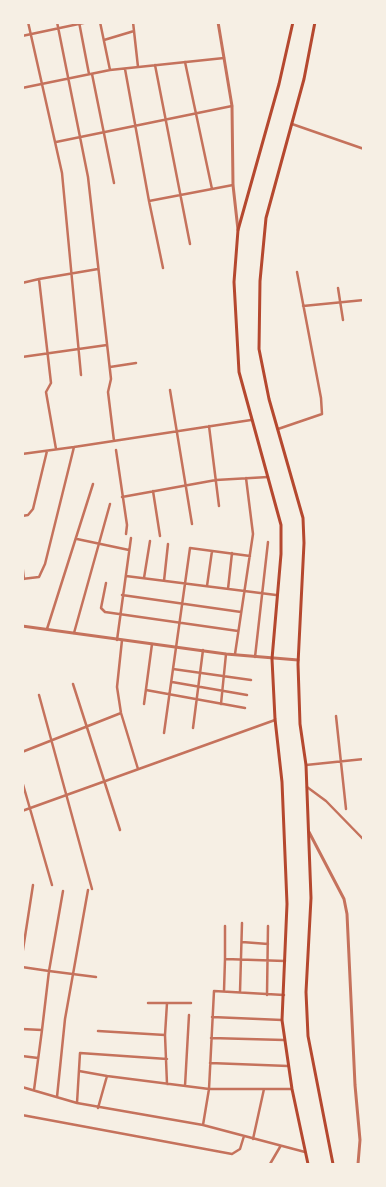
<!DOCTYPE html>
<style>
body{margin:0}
#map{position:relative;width:386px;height:1187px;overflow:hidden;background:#f6efe4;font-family:Inter,sans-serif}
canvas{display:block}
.frame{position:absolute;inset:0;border:24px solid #f6efe4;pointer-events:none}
</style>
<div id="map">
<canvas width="386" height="1187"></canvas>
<div class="frame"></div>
</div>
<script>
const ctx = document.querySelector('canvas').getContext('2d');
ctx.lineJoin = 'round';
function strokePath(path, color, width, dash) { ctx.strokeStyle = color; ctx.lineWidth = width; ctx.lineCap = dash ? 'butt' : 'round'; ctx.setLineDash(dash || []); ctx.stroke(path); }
strokePath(new Path2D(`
 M 28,22 L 62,173 L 81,375
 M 57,22 L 88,177 L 111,379 L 108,392 L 114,441
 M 79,22 L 89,74
 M 100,22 L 110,70
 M 133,22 L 138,67
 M 22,36 L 88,22
 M 104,40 L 134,31
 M 185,62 L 212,189
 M 155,65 L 190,244
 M 125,69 L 149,201 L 233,185
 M 92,74 L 114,183
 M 22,88 L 110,70 L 224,58
 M 292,124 L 364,149
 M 56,142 L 232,106
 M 149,201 L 163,268
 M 22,283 L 39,279
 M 338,288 L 343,320
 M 303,306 L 364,300
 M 22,357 L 107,345
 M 110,367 L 136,363
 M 170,390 L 192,524
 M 209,426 L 219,506
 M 278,429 L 322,414 L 321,398 L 297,272
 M 74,447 L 251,420
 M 56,449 L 46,392 L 51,383 L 39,279 L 98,269
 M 116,450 L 127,525 L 126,534
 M 22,454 L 74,447 L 45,564 L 39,577 L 22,579
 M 153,491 L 160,536
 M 122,497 L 216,480 L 268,477
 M 22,516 L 28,515 L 33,509 L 47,451
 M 77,539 L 129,550
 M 22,563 L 24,579
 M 126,576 L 276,595
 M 144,578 L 150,541
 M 164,581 L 168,544
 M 106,583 L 101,608 L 105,612 L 238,631
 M 207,586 L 212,551
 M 228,589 L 232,553
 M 122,595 L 241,612
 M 47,629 L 93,484
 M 74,633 L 110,504
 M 117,640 L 131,538
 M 122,640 L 117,687 L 121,713 L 138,769
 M 235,654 L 253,534 L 246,478
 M 255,657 L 268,542
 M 173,669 L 251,680
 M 172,682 L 247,695
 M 73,684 L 120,830
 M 146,690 L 245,708
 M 39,695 L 92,889
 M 144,704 L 152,644
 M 221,704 L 226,654
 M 336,716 L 346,809
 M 193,728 L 203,650
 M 164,733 L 190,548 L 250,556
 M 22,752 L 121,713
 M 306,765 L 364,759
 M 22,781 L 52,885
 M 307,787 L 326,801 L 364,840
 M 22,811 L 275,720
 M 63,891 L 49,971 L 96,977
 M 242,942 L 268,944
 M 22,956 L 33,885
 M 225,959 L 225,926
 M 22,967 L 49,971 L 42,1030
 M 224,991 L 225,959 L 285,961
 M 240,992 L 242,923
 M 267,995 L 268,926
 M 148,1003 L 191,1003
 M 167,1003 L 165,1035 L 167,1084
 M 212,1017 L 282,1020
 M 22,1029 L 42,1030 L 34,1090
 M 98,1031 L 165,1035
 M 211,1038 L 284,1040
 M 22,1056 L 38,1058
 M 210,1063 L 288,1066
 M 79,1071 L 107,1076
 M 185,1086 L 189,1015
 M 22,1087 L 77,1103 L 203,1125 L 305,1152
 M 57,1097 L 65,1019 L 88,890
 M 77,1103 L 80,1053 L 167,1059
 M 98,1108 L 107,1076 L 209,1089 L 292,1089
 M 22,1115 L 232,1154 L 240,1149 L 244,1136
 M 203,1125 L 209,1089 L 214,991 L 284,995
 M 253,1139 L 264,1089
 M 270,1164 L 280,1147`), '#c5725c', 2.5);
strokePath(new Path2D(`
 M 218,22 L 232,106 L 233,185 L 238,230
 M 22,626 L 226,654 L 298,660
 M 309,832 L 344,899 L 347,914 L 355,1085 L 360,1140 L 358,1164`), '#c5725c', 3);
strokePath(new Path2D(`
 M 293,22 L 279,84 L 238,230 L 234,282 L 239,372 L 281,525 L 281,554 L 272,659 L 275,719 L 282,782 L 287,904 L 282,1020 L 292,1089 L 308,1164
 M 315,22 L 304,79 L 266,218 L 260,281 L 259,349 L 269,399 L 303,518 L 304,543 L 298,664 L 300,724 L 306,765 L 311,898 L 306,992 L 308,1036 L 333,1164`), '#b5482f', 3);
</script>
